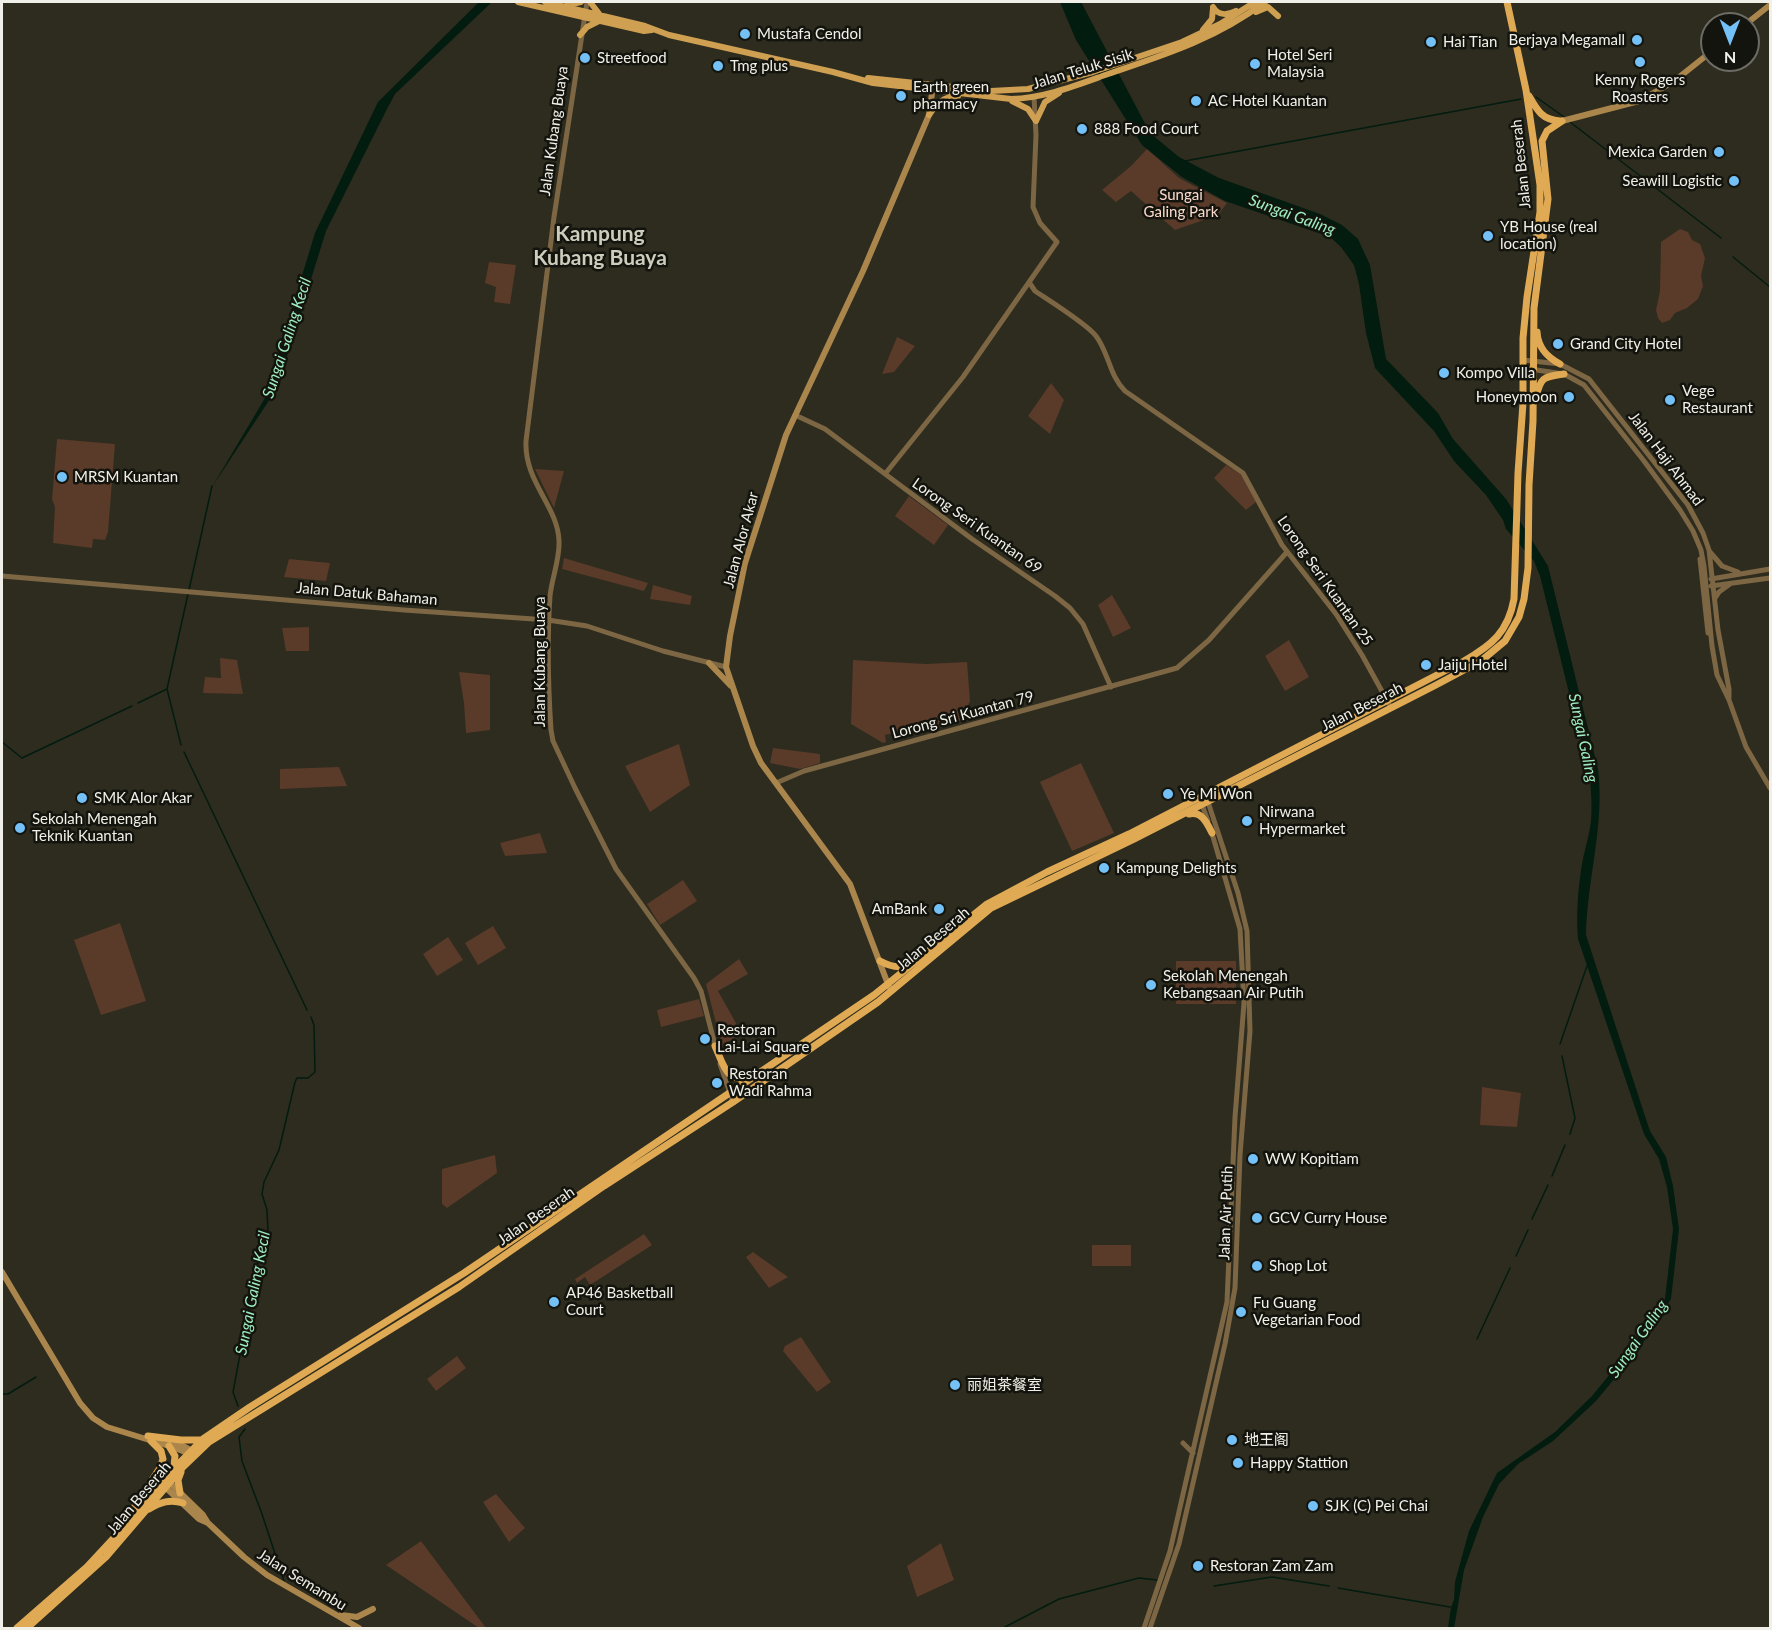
<!DOCTYPE html>
<meta charset="utf-8">
<style>
body{margin:0}
#map{position:relative;width:1772px;height:1630px;overflow:hidden;background:#2d2c1f;font-family:Lato,sans-serif}
canvas{display:block}
.frame{position:absolute;inset:0;border:3px solid #f1f0e8;pointer-events:none}
.north{position:absolute;left:1700px;top:12px;width:60px;height:60px;box-sizing:border-box;background:#14140e;border:2px solid #6c6c65;border-radius:50%;rotate:180deg;font-size:16px;font-weight:700;line-height:24px;text-align:center;color:#f1f0e8}
.north::after{content:'';display:block;margin:auto;width:21px;height:27px;background:#73c1f6;clip-path:polygon(50% 0,100% 100%,50% 72%,0 100%)}
</style>
<div id="map">
<canvas width="1772" height="1630"></canvas>
<div class="frame"></div>
<div class="north">N</div>
</div>
<script>
const ctx = document.querySelector('canvas').getContext('2d');
ctx.lineJoin = 'round';
function fillPath(path, color) { ctx.fillStyle = color; ctx.fill(path, 'evenodd'); }
function strokePath(path, color, width, dash) { ctx.strokeStyle = color; ctx.lineWidth = width; ctx.lineCap = dash ? 'butt' : 'round'; ctx.setLineDash(dash || []); ctx.stroke(path); }
function label(font, color, halo, rows, align = 'center') {
  ctx.font = font + ' Lato,"Noto Sans SC",sans-serif'; ctx.lineWidth = 5; ctx.setLineDash([]); ctx.textBaseline = 'middle'; ctx.strokeStyle = halo; ctx.fillStyle = color; for (const [text, x, y, turn = 0] of rows) {
    ctx.save(); ctx.translate(x, y); ctx.rotate((+turn || 0) * Math.PI / 180); ctx.textAlign = isNaN(turn) ? turn : align; if (halo) ctx.strokeText(text, 0, 0); ctx.fillText(text, 0, 0); ctx.restore();
  }
}
fillPath(new Path2D(`
 M 1147,149 L 1179,178 L 1227,203 L 1218,215 L 1175,230 L 1131,191 L 1116,202 L 1102,190 L 1131,166 Z
 M 1680,229 L 1688,232 L 1692,240 L 1700,244 L 1705,258 L 1701,276 L 1703,286 L 1698,299 L 1687,308 L 1675,313 L 1670,320 L 1662,323 L 1658,318 L 1656,310 L 1660,291 L 1661,242 Z
 M 489,262 L 516,265 L 510,304 L 494,302 L 496,287 L 485,283 Z
 M 897,337 L 915,346 L 894,372 L 882,374 Z
 M 1051,383 L 1064,400 L 1050,434 L 1028,416 Z
 M 57,439 L 115,444 L 108,532 L 105,540 L 93,539 L 92,548 L 53,543 L 55,507 L 52,499 Z
 M 1226,465 L 1243,476 L 1256,502 L 1246,510 L 1214,478 Z
 M 535,469 L 564,471 L 554,508 Z
 M 909,496 L 948,525 L 934,545 L 895,516 Z
 M 564,558 L 648,583 L 644,591 L 562,569 Z
 M 289,559 L 330,563 L 326,581 L 284,577 Z
 M 653,585 L 692,596 L 690,605 L 650,599 Z
 M 1112,595 L 1131,628 L 1113,637 L 1098,605 Z
 M 309,627 L 309,651 L 286,651 L 282,628 Z
 M 1289,640 L 1309,677 L 1285,691 L 1265,656 Z
 M 220,658 L 237,660 L 243,694 L 203,693 L 205,677 L 221,678 Z
 M 853,660 L 926,664 L 967,662 L 970,701 L 962,720 L 899,739 L 897,732 L 885,735 L 886,742 L 883,743 L 851,724 Z
 M 459,672 L 490,675 L 490,730 L 466,733 L 464,703 Z
 M 679,744 L 690,785 L 650,812 L 625,766 Z
 M 773,748 L 820,754 L 820,763 L 800,769 L 770,763 Z
 M 1081,763 L 1114,833 L 1072,851 L 1040,782 Z
 M 339,767 L 347,786 L 280,789 L 280,769 Z
 M 540,833 L 547,853 L 505,856 L 500,843 Z
 M 683,880 L 697,901 L 660,925 L 647,904 Z
 M 120,923 L 146,1001 L 101,1015 L 74,940 Z
 M 493,926 L 506,948 L 478,965 L 465,943 Z
 M 448,937 L 463,960 L 437,976 L 423,954 Z
 M 739,959 L 748,974 L 718,991 L 741,1032 L 722,1047 L 706,984 Z
 M 1176,961 L 1236,961 L 1236,1004 L 1176,1004 Z
 M 699,999 L 704,1016 L 661,1027 L 657,1010 Z
 M 1482,1087 L 1521,1093 L 1517,1127 L 1480,1125 Z
 M 495,1155 L 497,1173 L 447,1208 L 442,1204 L 442,1169 Z
 M 644,1234 L 652,1245 L 590,1285 L 585,1277 L 577,1283 L 575,1279 Z
 M 1092,1245 L 1131,1245 L 1131,1266 L 1092,1266 Z
 M 753,1252 L 788,1277 L 769,1288 L 746,1257 Z
 M 801,1337 L 831,1382 L 817,1392 L 783,1351 L 785,1346 Z
 M 457,1356 L 466,1368 L 436,1391 L 427,1379 Z
 M 496,1494 L 525,1528 L 509,1542 L 483,1502 Z
 M 421,1541 L 486,1628 L 479,1628 L 386,1565 Z
 M 941,1543 L 954,1580 L 917,1597 L 907,1566 Z`), '#5a3a28');
fillPath(new Path2D(`
 M 479,2 L 492,2 L 395,94 L 387,109 L 326,231 L 279,382 L 268,402 L 212,487 L 265,398 L 315,233 L 378,102 Z
 M 1060,2 L 1081,2 L 1150,133 L 1179,157 L 1219,178 L 1320,214 L 1342,225 L 1358,239 L 1370,265 L 1386,359 L 1438,413 L 1453,439 L 1506,499 L 1548,566 L 1598,769 C 1605,825 1587,879 1586,935 L 1643,1110 L 1650,1131 L 1666,1157 L 1673,1186 L 1679,1229 L 1671,1299 L 1639,1349 L 1596,1401 L 1553,1441 L 1518,1464 L 1499,1484 L 1483,1517 L 1464,1570 L 1454,1628 L 1448,1628 L 1451,1607 L 1454,1600 L 1455,1582 L 1469,1531 L 1497,1473 L 1555,1432 L 1592,1396 L 1633,1346 L 1665,1299 L 1673,1229 L 1667,1187 L 1659,1159 L 1644,1134 L 1578,939 C 1576,915 1578,888 1582,864 C 1584,852 1588,840 1590,828 C 1594,810 1590,756 1581,741 L 1540,576 L 1534,561 L 1506,529 L 1503,520 L 1486,495 L 1454,461 L 1434,431 L 1375,368 L 1366,333 L 1359,284 L 1354,265 L 1341,247 L 1330,237 L 1225,201 L 1182,177 L 1142,145 L 1076,40 Z`), '#021c0f');
strokePath(new Path2D(`
 M 1536,97 L 1564,117
 M 1570,122 L 1721,238
 M 1185,161 L 1521,99
 M 1733,257 L 1770,287
 M 189,590 L 212,486
 M 138,703 L 167,689
 M 2,742 L 22,758 L 132,706
 M 181,745 L 167,689 L 188,594
 M 184,752 L 307,1010
 M 1560,1044 L 1587,966
 M 1562,1056 L 1575,1118 L 1570,1134
 M 1552,1176 L 1565,1145
 M 1532,1219 L 1548,1185
 M 1516,1256 L 1528,1230
 M 1477,1339 L 1510,1268
 M 2,1394 L 8,1394 L 36,1377
 M 238,1406 L 233,1392 L 256,1269 L 268,1231 L 267,1210 L 262,1194 L 264,1182 L 279,1150 L 295,1082 L 297,1078 L 308,1078 L 315,1072 L 314,1025 L 311,1017
 M 245,1429 L 239,1437 L 242,1461 L 262,1514 L 284,1581
 M 1214,1586 L 1272,1577 L 1329,1586
 M 1338,1588 L 1450,1607
 M 1003,1628 L 1059,1599 L 1139,1578 L 1157,1580`), '#021c0f', 1.5);
strokePath(new Path2D(`
 M 587,2 L 554,217 L 526,441 C 524,482 558,506 559,541 C 560,559 552,577 550,596 C 547,640 548,685 551,730 L 553,741 L 575,788 L 616,869 L 694,978 L 701,991 L 716,1049
 M 1029,282 L 1035,291 C 1050,301 1087,324 1096,336 C 1109,353 1109,375 1125,391 L 1243,473 L 1282,545 L 1336,614 L 1362,655 L 1389,704
 M 1523,360 L 1560,364 L 1589,379 L 1688,505 L 1703,533 L 1709,550 L 1718,630 L 1729,689 L 1729,698
 M 1523,368 L 1564,374 L 1584,385 L 1644,461 L 1680,510 L 1693,531 L 1701,550 L 1704,566 L 1712,646 L 1717,675 L 1729,700 L 1746,747 L 1770,788
 M 795,415 L 825,429 L 972,539 L 1055,596 L 1070,608 L 1083,624 L 1111,687
 M 885,474 L 963,377 L 1057,242 L 1040,223 L 1033,207 L 1036,135 L 1034,97
 M 1710,552 L 1722,566 L 1738,572
 M 1700,559 L 1708,633
 M 2,576 L 404,610 L 548,620 L 587,626 L 663,651 L 726,667
 M 1711,579 L 1770,569
 M 1711,586 L 1770,578
 M 1715,598 L 1719,592 L 1730,584
 M 776,783 L 804,771 L 1177,668 L 1209,640 L 1287,552
 M 1201,802 L 1208,821
 M 720,1064 L 733,1102
 M 1183,1443 L 1193,1453
 M 1144,1628 L 1170,1551 L 1227,1302 L 1235,1117 L 1244,1003 L 1240,929 L 1211,830
 M 1150,1628 L 1179,1544 L 1225,1344 L 1235,1288 L 1240,1155 L 1250,1031 L 1247,931 L 1238,893 L 1207,799`), '#7d6643', 5);
strokePath(new Path2D(`
 M 1746,24 L 1770,5
 M 1562,121 L 1639,101 L 1673,82 L 1712,51
 M 709,663 L 731,686
 M 889,987 L 850,884 L 761,763 L 753,746 L 726,667 L 730,636 L 745,563 L 786,435 L 863,271 L 929,115 L 933,86
 M 2,1272 L 80,1403 L 93,1418 L 107,1427 L 169,1446 L 188,1453 L 192,1457
 M 162,1440 L 183,1446 L 194,1452
 M 167,1480 L 203,1515 L 208,1523
 M 163,1485 L 199,1519 L 208,1523 L 244,1557 L 267,1575 L 359,1628
 M 341,1615 L 357,1617 L 373,1609`), '#ab864c', 6);
strokePath(new Path2D(`
 M 518,2 L 644,31 L 652,30
 M 545,2 L 645,26 L 669,35 L 833,72 L 873,83 L 1011,99 C 1045,98 1077,85 1108,74 C 1167,54 1215,39 1265,2
 M 590,2 L 600,15
 M 567,5 L 581,2
 M 1213,7 C 1218,16 1228,15 1236,11
 M 1256,12 L 1268,7 L 1278,16
 M 1203,30 L 1212,19 L 1213,8
 M 580,35 L 587,27 L 599,21
 M 868,78 L 991,91 L 1028,89 L 1093,72 L 1182,42 L 1220,24 L 1255,2
 M 1012,101 L 1028,109 L 1036,121
 M 929,115 C 937,103 943,97 958,96
 M 1036,121 L 1045,102 L 1059,93`), '#cf9f52', 6);
strokePath(new Path2D(`
 M 1529,96 C 1537,110 1542,120 1560,121
 M 1537,332 C 1538,348 1547,357 1560,364
 M 1536,397 C 1541,376 1544,377 1564,374
 M 1189,814 C 1202,811 1207,823 1212,833
 M 880,961 C 889,966 898,969 908,965
 M 715,1046 C 724,1066 725,1081 750,1079
 M 148,1436 L 181,1440 L 202,1440
 M 169,1446 L 175,1456 L 174,1466
 M 180,1493 L 178,1480 L 181,1472
 M 135,1506 L 160,1468 L 163,1459 L 161,1451 L 151,1441
 M 149,1509 C 161,1502 170,1499 183,1503
 M 17,1628 L 87,1567 L 113,1539 L 161,1482 L 203,1439 L 250,1407 L 464,1273 L 874,995 L 987,904 L 1047,872 L 1129,834 L 1464,661 C 1492,645 1508,632 1514,599 L 1518,473 L 1523,403 L 1523,338 L 1527,297 L 1540,212 L 1540,185 L 1526,90 L 1507,2
 M 27,1628 L 106,1557 L 183,1467 L 209,1442 L 459,1287 L 604,1186 L 733,1102 L 878,1002 L 991,908 L 1134,839 L 1436,685 L 1481,661 L 1505,641 L 1519,617 L 1524,599 L 1528,568 L 1529,485 L 1533,421 L 1534,308 L 1548,199 L 1542,141 L 1547,131 L 1562,121`), '#e0aa54', 7);
for (const [x, y, r, color] of [
 [745,34,6,"#73c1f6"],
 [1637,40,6,"#73c1f6"],
 [1431,42,6,"#73c1f6"],
 [585,58,6,"#73c1f6"],
 [1640,62,6,"#73c1f6"],
 [1255,64,6,"#73c1f6"],
 [718,66,6,"#73c1f6"],
 [901,96,6,"#73c1f6"],
 [1196,101,6,"#73c1f6"],
 [1082,129,6,"#73c1f6"],
 [1719,152,6,"#73c1f6"],
 [1734,181,6,"#73c1f6"],
 [1488,236,6,"#73c1f6"],
 [1558,344,6,"#73c1f6"],
 [1444,373,6,"#73c1f6"],
 [1569,397,6,"#73c1f6"],
 [1670,400,6,"#73c1f6"],
 [62,477,6,"#73c1f6"],
 [1426,665,6,"#73c1f6"],
 [1168,794,6,"#73c1f6"],
 [82,798,6,"#73c1f6"],
 [1247,821,6,"#73c1f6"],
 [20,828,6,"#73c1f6"],
 [1104,868,6,"#73c1f6"],
 [939,909,6,"#73c1f6"],
 [1151,985,6,"#73c1f6"],
 [705,1039,6,"#73c1f6"],
 [717,1083,6,"#73c1f6"],
 [1253,1159,6,"#73c1f6"],
 [1257,1218,6,"#73c1f6"],
 [1257,1266,6,"#73c1f6"],
 [554,1302,6,"#73c1f6"],
 [1241,1312,6,"#73c1f6"],
 [955,1385,6,"#73c1f6"],
 [1232,1440,6,"#73c1f6"],
 [1238,1463,6,"#73c1f6"],
 [1313,1506,6,"#73c1f6"],
 [1198,1566,6,"#73c1f6"]
]) { const dot = new Path2D(); dot.arc(x, y, r, 0, 2 * Math.PI); ctx.fillStyle = color; ctx.fill(dot); strokePath(dot, '#14140e', 2); }
label('15px', '#f1f0e8', '#14140e', [
 ["Mustafa Cendol",757,34],
 ["Berjaya Megamall",1625,40,"right"],
 ["Hai Tian",1443,42],
 ["Hotel Seri",1267,55],
 ["Malaysia",1267,72],
 ["Streetfood",597,58],
 ["Tmg plus",730,66],
 ["Kenny Rogers",1640,80,"center"],
 ["Roasters",1640,97,"center"],
 ["Earth green",913,87],
 ["pharmacy",913,104],
 ["AC Hotel Kuantan",1208,101],
 ["888 Food Court",1094,129],
 ["Mexica Garden",1707,152,"right"],
 ["Seawill Logistic",1722,181,"right"],
 ["YB House (real",1500,227],
 ["location)",1500,244],
 ["Grand City Hotel",1570,344],
 ["Kompo Villa",1456,373],
 ["Vege",1682,391],
 ["Restaurant",1682,408],
 ["Honeymoon",1557,397,"right"],
 ["MRSM Kuantan",74,477],
 ["Jaiju Hotel",1438,665],
 ["Ye Mi Won",1180,794],
 ["SMK Alor Akar",94,798],
 ["Nirwana",1259,812],
 ["Hypermarket",1259,829],
 ["Sekolah Menengah",32,819],
 ["Teknik Kuantan",32,836],
 ["Kampung Delights",1116,868],
 ["AmBank",927,909,"right"],
 ["Sekolah Menengah",1163,976],
 ["Kebangsaan Air Putih",1163,993],
 ["Restoran",717,1030],
 ["Lai-Lai Square",717,1047],
 ["Restoran",729,1074],
 ["Wadi Rahma",729,1091],
 ["WW Kopitiam",1265,1159],
 ["GCV Curry House",1269,1218],
 ["Shop Lot",1269,1266],
 ["AP46 Basketball",566,1293],
 ["Court",566,1310],
 ["Fu Guang",1253,1303],
 ["Vegetarian Food",1253,1320],
 ["丽姐茶餐室",967,1385],
 ["地王阁",1244,1440],
 ["Happy Stattion",1250,1463],
 ["SJK (C) Pei Chai",1325,1506],
 ["Restoran Zam Zam",1210,1566]
], 'left');
label('15px', '#f1f0e8', '#14140e', [
 ["Jalan Teluk Sisik",1083,69,-17],
 ["Jalan Kubang Buaya",554,131,-82],
 ["Jalan Beserah",1521,164,-96],
 ["Jalan Haji Ahmad",1666,459,53],
 ["Lorong Seri Kuantan 69",977,526,35],
 ["Jalan Alor Akar",741,540,-75],
 ["Lorong Seri Kuantan 25",1325,581,55],
 ["Jalan Datuk Bahaman",367,594,5],
 ["Jalan Kubang Buaya",540,662,-90],
 ["Jalan Beserah",1362,707,-27],
 ["Lorong Sri Kuantan 79",963,715,-15],
 ["Jalan Beserah",933,939,-40],
 ["Jalan Air Putih",1226,1213,-88],
 ["Jalan Beserah",536,1216,-35],
 ["Jalan Beserah",139,1498,-50],
 ["Jalan Semambu",302,1580,32]
]);
label('15px', '#fadbcb', '#14140e', [
 ["Sungai",1181,195],
 ["Galing Park",1181,212]
]);
label('italic 16px', '#9eeec1', '#14140e', [
 ["Sungai Galing",1292,215,20],
 ["Sungai Galing Kecil",287,338,-72],
 ["Sungai Galing",1583,738,78],
 ["Sungai Galing Kecil",253,1293,-79],
 ["Sungai Galing",1638,1339,-55]
]);
label('bold 21px', '#cdcdbd', '#14140e', [
 ["Kampung",600,234],
 ["Kubang Buaya",600,258]
]);
</script>
